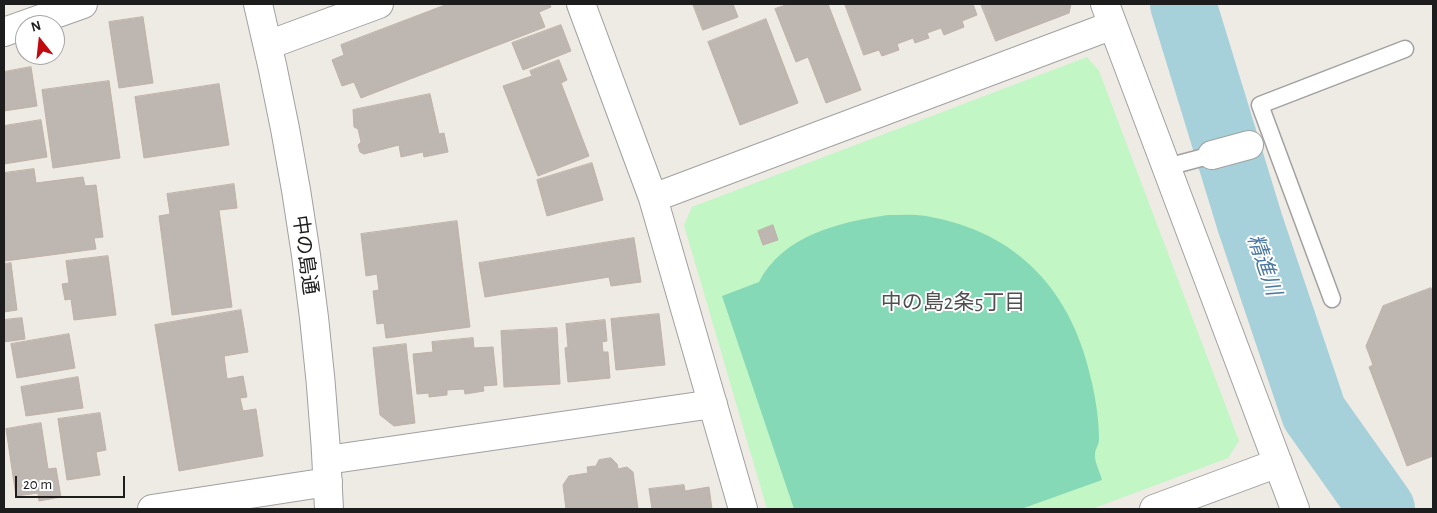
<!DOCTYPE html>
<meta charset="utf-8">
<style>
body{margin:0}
#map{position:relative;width:1437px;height:513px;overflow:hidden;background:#eeeae4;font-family:"Alegreya Sans",sans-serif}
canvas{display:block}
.frame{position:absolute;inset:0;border:5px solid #1d1d1d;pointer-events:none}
.north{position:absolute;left:15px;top:15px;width:50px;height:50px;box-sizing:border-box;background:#fff;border:1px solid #a5a5a5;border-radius:50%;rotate:344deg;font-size:14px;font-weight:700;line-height:20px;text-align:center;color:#1d1d1d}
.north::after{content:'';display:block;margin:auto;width:18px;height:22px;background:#c10a10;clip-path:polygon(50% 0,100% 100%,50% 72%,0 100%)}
.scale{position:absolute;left:15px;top:476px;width:110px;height:22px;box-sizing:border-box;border:2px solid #1d1d1d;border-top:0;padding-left:6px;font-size:15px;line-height:18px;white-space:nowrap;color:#1d1d1d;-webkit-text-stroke:4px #fff;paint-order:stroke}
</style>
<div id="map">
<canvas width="1437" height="513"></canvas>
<div class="frame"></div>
<div class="north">N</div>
<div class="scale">20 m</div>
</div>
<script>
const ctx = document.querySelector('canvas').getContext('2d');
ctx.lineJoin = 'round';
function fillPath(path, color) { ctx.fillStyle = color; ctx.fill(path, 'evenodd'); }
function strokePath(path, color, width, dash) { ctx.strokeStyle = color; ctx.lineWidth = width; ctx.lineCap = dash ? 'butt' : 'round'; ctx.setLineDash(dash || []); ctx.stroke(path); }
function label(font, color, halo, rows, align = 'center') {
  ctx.font = font + ' "Alegreya Sans","Noto Sans JP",sans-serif'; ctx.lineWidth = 4; ctx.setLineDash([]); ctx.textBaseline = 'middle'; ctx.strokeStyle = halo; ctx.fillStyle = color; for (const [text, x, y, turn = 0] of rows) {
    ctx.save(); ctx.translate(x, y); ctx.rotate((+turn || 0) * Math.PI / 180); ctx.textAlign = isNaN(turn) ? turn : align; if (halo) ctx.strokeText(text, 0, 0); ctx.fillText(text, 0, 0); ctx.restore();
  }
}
fillPath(new Path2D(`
 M 1087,57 L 1099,71 L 1239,441 L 1228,458 L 1092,509 L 767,509 L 684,225 L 692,207 Z`), '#c2f6c5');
fillPath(new Path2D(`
 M 888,215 C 900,215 914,214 926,216 C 1019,232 1073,292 1092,383 C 1096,401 1099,421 1099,439 C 1099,445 1095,449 1095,454 C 1094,461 1100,472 1102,480 L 1021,509 L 794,509 L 722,296 L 759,282 C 783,235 840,222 888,215 Z`), '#85d9b6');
strokePath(new Path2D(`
 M 1183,4 L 1250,223 L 1314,413 L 1382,509`), '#a6d0da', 66);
const building = new Path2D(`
 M 448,4 L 550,4 L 551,7 L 539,12 L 545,27 L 361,98 L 354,82 L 342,86 L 332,60 L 344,55 L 341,45 Z
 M 693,4 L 733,4 L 738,17 L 703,30 Z
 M 789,4 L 828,4 L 861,90 L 826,103 L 808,57 L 796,62 L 775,9 Z
 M 845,4 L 973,4 L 977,15 L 962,21 L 964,27 L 944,35 L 941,28 L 927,33 L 929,38 L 915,43 L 913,38 L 897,44 L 899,50 L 882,56 L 879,50 L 864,55 Z
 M 981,4 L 1071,4 L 1069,13 L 996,41 Z
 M 143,17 L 153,83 L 119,88 L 109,22 Z
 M 766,19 L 798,103 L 740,125 L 708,42 Z
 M 561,25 L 571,51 L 523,70 L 512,43 Z
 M 559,60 L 567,80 L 561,83 L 589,156 L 538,176 L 503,86 L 532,76 L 530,71 Z
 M 31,67 L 37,106 L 4,111 L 4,72 Z
 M 109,81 L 120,158 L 53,168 L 42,90 Z
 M 219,84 L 229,145 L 144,158 L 135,97 Z
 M 430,94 L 439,134 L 444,133 L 448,152 L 424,157 L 423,152 L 401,157 L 399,145 L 364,154 L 360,152 L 358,145 L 361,142 L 358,129 L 354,127 L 353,110 Z
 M 41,120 L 47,157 L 4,164 L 4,126 Z
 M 592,163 L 603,200 L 547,216 L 537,180 Z
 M 34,169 L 36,183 L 83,177 L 85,186 L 96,185 L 103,237 L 94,238 L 96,249 L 5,261 L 4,173 Z
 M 234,184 L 237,208 L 219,210 L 232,307 L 172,315 L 159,216 L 170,214 L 167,194 Z
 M 457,221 L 470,327 L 386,338 L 384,323 L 377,324 L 373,291 L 379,290 L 377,274 L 366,276 L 361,234 Z
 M 773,225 L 778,240 L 763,245 L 758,231 Z
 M 634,238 L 641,282 L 611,286 L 609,277 L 485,297 L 479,263 Z
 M 108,256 L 116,315 L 74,320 L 71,299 L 65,300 L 62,284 L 69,283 L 66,261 Z
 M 11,263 L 17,310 L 4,312 L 4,264 Z
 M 1431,288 L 1433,294 L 1433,456 L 1407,466 L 1369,367 L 1373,365 L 1366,346 L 1383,306 Z
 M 241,310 L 248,352 L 224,356 L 227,379 L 243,376 L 247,397 L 240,398 L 243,411 L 256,409 L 263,456 L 179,471 L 155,325 Z
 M 659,314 L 665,365 L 616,370 L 611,319 Z
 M 22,318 L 25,339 L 4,342 L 4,320 Z
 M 605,320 L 607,341 L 602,342 L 603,352 L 608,352 L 610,378 L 568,382 L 565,348 L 568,347 L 566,324 Z
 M 557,328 L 560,384 L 504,387 L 501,331 Z
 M 69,334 L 75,368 L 17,378 L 11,344 Z
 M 473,338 L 474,348 L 493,347 L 497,385 L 483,386 L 484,391 L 465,394 L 464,389 L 447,390 L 447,395 L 429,397 L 429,393 L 417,394 L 413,354 L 433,352 L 432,342 Z
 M 406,344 L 415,423 L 394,426 L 380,415 L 373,348 Z
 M 78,377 L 83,408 L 26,416 L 21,387 Z
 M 100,413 L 106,450 L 96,452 L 100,475 L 67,480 L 58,419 Z
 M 41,423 L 48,469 L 56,468 L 61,497 L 39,501 L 38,493 L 16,496 L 6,429 Z
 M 611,458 L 617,464 L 618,469 L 627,467 L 633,472 L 638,509 L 566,509 L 563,485 L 569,476 L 588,473 L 587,467 L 596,466 L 599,460 Z
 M 684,485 L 685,491 L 709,487 L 712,509 L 652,509 L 649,489 Z`);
fillPath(building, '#beb6b0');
strokePath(building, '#bfb1a7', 1);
const service = new Path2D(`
 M 1167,167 L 1212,155
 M 1332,299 L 1260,105 L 1405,49`);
const minor = new Path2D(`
 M 581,4 L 653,198 L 743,509
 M 1105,4 L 1295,509
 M 4,32 L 83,4
 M 268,45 L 379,4
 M 1212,155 L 1249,145
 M 653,198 L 1113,25
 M 327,460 L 713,404
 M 152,509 L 328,482
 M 1154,509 L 1278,463`);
const tertiary = new Path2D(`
 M 258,4 C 298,169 322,339 329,509`);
strokePath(service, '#a1a1a1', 19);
strokePath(minor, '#a1a1a1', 30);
strokePath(tertiary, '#a1a1a1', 30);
strokePath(service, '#fff', 16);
strokePath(minor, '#fff', 28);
strokePath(tertiary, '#fff', 28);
label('20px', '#1d1d1d', '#fff', [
 ["中の島通",305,255,82]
]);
label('italic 21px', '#4c79a0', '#fff', [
 ["精進川",1264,265,71]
]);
label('21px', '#505050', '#fff', [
 ["中の島2条5丁目",953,303]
]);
</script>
